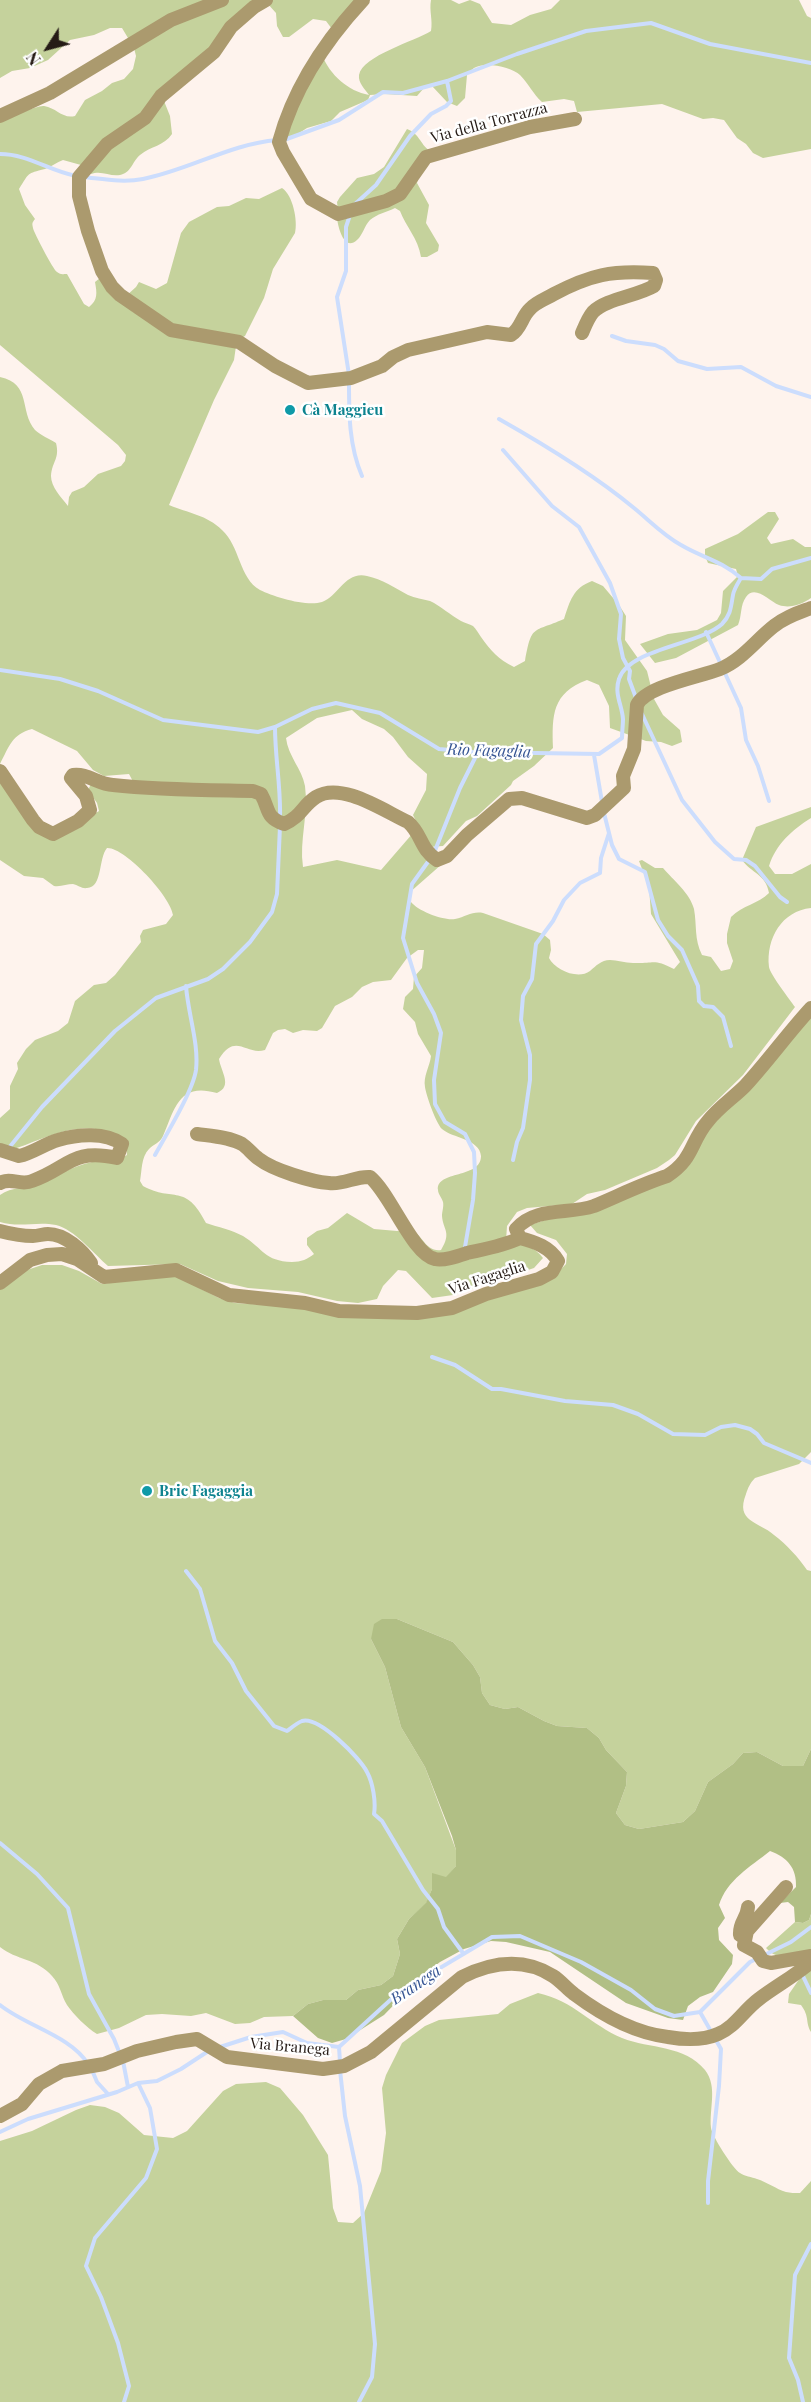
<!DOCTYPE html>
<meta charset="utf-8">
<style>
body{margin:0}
#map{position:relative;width:811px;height:2402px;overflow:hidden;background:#fef3ed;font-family:"Playfair Display",serif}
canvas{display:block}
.north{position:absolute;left:18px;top:18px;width:60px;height:60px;-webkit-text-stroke:4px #fff;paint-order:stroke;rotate:234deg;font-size:16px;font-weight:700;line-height:24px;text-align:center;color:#251b16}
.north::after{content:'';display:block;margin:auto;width:21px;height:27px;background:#251b16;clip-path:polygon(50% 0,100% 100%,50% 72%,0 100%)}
</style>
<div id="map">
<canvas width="811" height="2402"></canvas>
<div class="north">N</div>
</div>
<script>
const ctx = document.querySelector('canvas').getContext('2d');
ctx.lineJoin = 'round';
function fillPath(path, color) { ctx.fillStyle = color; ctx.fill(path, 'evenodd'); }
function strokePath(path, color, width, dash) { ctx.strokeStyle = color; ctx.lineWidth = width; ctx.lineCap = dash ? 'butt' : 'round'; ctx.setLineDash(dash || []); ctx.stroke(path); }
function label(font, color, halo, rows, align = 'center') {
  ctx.font = font + ' "Playfair Display",serif'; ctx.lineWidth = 5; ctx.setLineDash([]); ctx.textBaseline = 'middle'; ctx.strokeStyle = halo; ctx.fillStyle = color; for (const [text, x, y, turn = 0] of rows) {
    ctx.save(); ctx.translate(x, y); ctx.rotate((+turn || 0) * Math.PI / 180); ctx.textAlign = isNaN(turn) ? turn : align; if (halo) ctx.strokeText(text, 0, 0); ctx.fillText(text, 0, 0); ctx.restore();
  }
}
fillPath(new Path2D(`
 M 0,0 L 261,0 L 213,47 L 160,91 L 170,116 L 172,134 C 164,146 151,146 140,155 C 132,162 131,173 120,175 C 110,177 102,170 91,174 L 81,165 L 63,160 C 57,162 51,167 45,169 C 26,174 30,172 19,189 L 25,205 L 35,219 C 32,223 32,223 33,228 C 33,231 54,271 57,272 C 61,275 62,274 67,274 L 84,304 L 89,307 C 98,300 97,293 95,282 L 100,278 L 133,312 L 236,346 L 234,360 L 214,400 L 169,505 C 188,513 207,515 222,530 C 240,546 239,578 260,590 C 274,597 307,607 322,602 C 339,596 345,571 367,576 C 382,579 395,588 408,595 C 415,598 423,599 430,601 C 441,606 450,615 461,621 C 464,623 470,624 473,626 C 476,629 479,634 481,637 C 491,651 498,659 514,667 L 525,661 C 532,624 532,633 564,619 C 570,601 573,588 592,581 L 603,586 L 619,605 L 626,616 L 625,640 L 647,671 L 654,699 L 663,715 L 680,730 L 682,742 L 672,746 L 661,742 L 646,741 L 610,728 L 609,706 L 599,685 L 587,680 C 552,693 552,715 553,748 L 534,766 L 513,781 L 511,785 L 477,816 L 466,821 L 443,846 L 429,847 L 413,815 L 426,790 L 427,774 L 408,757 L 393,737 L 384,729 L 362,719 L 352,710 L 317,718 L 286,738 C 288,756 302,769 305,786 C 309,814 299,840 303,867 L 337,860 L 381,870 L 413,833 L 442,864 L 409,893 L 411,902 C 418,911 444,921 455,919 C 466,917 472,911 483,913 L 543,934 L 550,940 L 551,950 L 549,958 C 555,970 578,980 590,971 C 596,966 601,960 610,960 C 617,960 625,963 633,963 C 654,964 653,958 674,969 L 680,962 L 651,914 L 649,887 L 639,861 L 642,860 L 655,868 L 663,868 C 673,880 690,893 694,909 C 697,925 694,939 702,955 L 711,957 L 721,971 L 730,969 L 733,961 L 727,943 L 727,934 L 731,917 C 743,905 758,904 769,893 C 766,874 751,873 742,860 L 756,827 L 811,807 L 811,818 C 792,830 776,844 769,866 L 775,874 L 792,874 L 811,864 L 811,908 C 782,911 766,938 769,967 C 770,974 790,1000 795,1007 L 743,1075 L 696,1121 L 675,1155 L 669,1160 L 657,1168 L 605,1190 L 587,1194 L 572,1204 L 527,1208 L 517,1212 L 507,1226 L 506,1241 C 519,1243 535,1246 543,1258 L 534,1268 L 453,1295 L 432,1298 L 406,1271 L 398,1270 L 383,1286 L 377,1299 L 358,1303 L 337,1301 L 298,1292 L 248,1288 L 218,1281 L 180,1264 L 108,1266 C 94,1254 74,1229 56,1225 C 37,1221 20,1228 0,1222 L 0,1195 C 12,1186 26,1189 40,1184 C 57,1176 73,1166 92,1162 C 108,1158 109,1166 127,1155 C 127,1128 90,1126 70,1130 C 50,1134 30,1144 11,1150 L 0,1145 L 0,1118 L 10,1109 L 10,1086 L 18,1069 L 17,1063 L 26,1049 L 35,1040 L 58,1031 L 68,1023 L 75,1001 L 94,985 L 106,983 L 115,975 L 141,942 L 140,936 L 143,930 L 166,924 L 173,915 C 171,897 125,847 107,848 C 98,859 103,887 87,888 C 82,889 78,885 73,884 C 67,884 61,887 54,886 L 43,878 L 24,876 L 0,860 L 0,780 L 58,837 L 99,811 L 97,803 L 88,790 L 91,784 L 137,789 L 129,774 L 104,776 L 93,770 L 77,751 L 32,729 C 12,734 9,747 0,764 L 0,377 C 32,384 19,411 35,430 C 40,435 50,439 56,443 C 60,459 52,461 51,476 C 51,487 61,497 68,506 L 69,497 L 72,492 L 84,487 L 98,474 L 121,466 L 125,461 L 126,455 L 118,445 L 0,345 L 0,122 C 8,118 37,105 44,106 C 57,108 62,119 75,116 L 85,100 L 102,91 L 112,83 L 124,79 L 133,69 L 136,56 L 134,48 L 122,28 L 110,28 L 94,35 L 70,40 L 48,60 L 30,68 L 12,71 L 0,78 ZM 418,950 L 424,950 L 422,968 L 414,977 L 413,989 L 405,997 L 403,1009 L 415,1022 L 418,1034 L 431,1056 C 430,1066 423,1076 425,1087 C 426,1095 436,1123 442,1129 C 452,1138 480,1139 481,1156 C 481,1179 436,1170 438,1190 C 438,1194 442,1198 443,1202 C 444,1207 442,1211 442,1216 C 443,1230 452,1232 441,1250 C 426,1252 423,1236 411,1229 L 397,1231 L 374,1229 L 347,1213 L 328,1228 L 317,1231 L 307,1238 L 307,1245 L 314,1254 C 308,1259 301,1262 292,1262 C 264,1261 264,1249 243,1236 C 232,1230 218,1227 206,1223 C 185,1182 174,1203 143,1186 L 140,1181 C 142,1171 141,1157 149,1149 C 154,1144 160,1143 163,1136 C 175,1108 179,1082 217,1093 C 233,1086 221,1072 219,1059 C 236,1032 246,1056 265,1050 L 273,1033 L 278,1030 L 285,1029 L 293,1033 L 303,1030 L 317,1031 L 322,1028 L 335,1006 L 352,997 L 362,987 L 373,982 L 391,980 L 407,958 Z
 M 272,0 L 356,0 L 332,29 L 326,21 L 313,19 L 289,37 L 283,37 L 277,26 L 276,13 L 267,3 Z
 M 431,0 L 451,0 L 459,4 L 470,0 L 480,4 L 492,23 L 511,25 L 530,15 L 551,9 L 560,0 L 799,0 L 807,16 L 811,18 L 811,149 L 763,158 L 753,153 L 746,144 L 737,138 L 724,120 L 713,118 L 703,119 L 662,104 L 577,112 L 574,101 L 564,99 L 542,102 C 533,94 529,84 520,75 C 512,67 485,61 474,68 C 471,70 469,73 467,75 L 465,98 L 457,106 L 447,102 L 432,86 L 424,88 L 417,96 L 385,94 L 370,95 L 368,100 L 340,112 L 331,121 L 307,128 L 285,142 L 283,137 L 322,55 C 330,75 348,91 369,95 C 365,89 358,83 359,75 C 362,56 415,41 431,31 C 433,20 429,11 431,0 Z
 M 407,129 C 420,134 419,143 430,151 L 395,193 L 338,211 L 337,202 L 340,197 L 357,178 L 374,174 L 384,167 Z
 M 419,175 L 417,183 L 429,205 L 426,223 L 439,245 L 438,251 L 427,257 L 421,257 C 418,238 406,227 400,211 L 395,208 C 387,212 377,214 370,220 C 364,226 363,235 357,240 C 344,252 338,227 337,218 L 365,209 Z
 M 282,188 C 293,195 298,221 295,233 L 273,269 L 264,298 L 245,336 L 241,338 L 182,330 L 126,296 L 136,287 L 139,282 L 156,289 L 167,283 L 181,233 L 189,222 L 217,207 L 229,206 L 246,198 L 259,199 Z
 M 768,512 L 775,512 L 779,519 L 767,538 L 771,544 L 793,539 L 805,547 L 811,547 L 811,598 C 802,604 790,609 779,605 C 769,601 755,584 746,597 C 740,605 742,616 738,625 L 676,658 L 655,663 L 640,644 L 668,634 L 697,630 L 717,620 L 721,613 L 723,591 L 738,576 L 736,569 L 708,563 L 705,556 L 705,549 L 738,534 Z
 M 811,1013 L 811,1452 L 799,1464 L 755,1478 C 750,1483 748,1488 746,1494 C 735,1522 758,1521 774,1535 C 787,1545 798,1557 807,1570 L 811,1571 L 811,1749 L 803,1766 L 783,1766 L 757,1752 L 743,1753 L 733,1764 L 708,1782 L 695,1811 L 683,1822 L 639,1829 L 625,1825 L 616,1813 L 626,1786 L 627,1772 L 606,1750 L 599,1738 L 587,1728 L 557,1726 L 544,1721 L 518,1707 L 505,1709 L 490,1705 L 482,1693 L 480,1677 L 473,1665 L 453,1642 L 397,1619 L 371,1639 L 385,1667 L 401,1727 L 425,1767 L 456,1850 L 456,1866 L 447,1877 L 432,1889 L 426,1904 L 409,1919 L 397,1939 L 400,1954 L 393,1976 L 381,1985 L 358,1990 L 346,2000 L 323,2000 L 308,2004 L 293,2016 L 264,2017 L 250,2023 L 235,2024 L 206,2013 L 191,2016 L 162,2014 L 146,2015 L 119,2028 L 97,2034 C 87,2028 73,2014 67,2005 C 61,1995 60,1984 52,1976 C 38,1959 16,1960 0,1947 L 0,1289 L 27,1270 L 42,1265 L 62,1265 L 79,1271 L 102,1284 L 172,1274 L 219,1298 L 235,1303 L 424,1315 L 561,1269 L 566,1264 L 567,1254 L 556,1240 L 537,1233 L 530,1225 L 651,1186 L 705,1134 Z
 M 811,1914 L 811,1951 C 793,1955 780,1963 766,1948 L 795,1922 L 803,1923 L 809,1920 Z
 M 811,1962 L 811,2032 C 805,2022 810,2017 801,2005 L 788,2003 L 789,1994 Z
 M 538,1993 C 574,2001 591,2025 622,2038 C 650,2049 685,2045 705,2070 C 718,2087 709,2108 711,2128 C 712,2136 733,2169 740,2173 C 744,2176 752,2177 757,2179 C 767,2182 776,2189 786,2192 C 790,2193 795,2193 800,2193 L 811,2181 L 811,2402 L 0,2402 L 0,2141 L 32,2131 L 76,2110 L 90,2105 L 105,2107 L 119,2113 L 144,2135 L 173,2138 L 187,2131 L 223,2091 L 236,2084 L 266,2082 L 280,2088 L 303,2115 L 328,2155 L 333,2208 L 338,2222 L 353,2223 L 364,2213 L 381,2171 L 386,2133 L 382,2088 L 386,2075 L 402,2043 L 425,2026 L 439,2020 L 498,2014 L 510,2004 Z`), '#c5d29c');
fillPath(new Path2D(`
 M 382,1619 L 397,1619 L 453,1642 L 473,1665 L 480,1677 L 482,1693 L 490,1705 L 505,1709 L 518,1707 L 544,1721 L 557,1726 L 587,1728 L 599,1738 L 606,1750 L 627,1772 L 626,1786 L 616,1813 L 625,1825 L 639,1829 L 683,1822 L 695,1811 L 708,1782 L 733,1764 L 743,1753 L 757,1752 L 783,1766 L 803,1766 L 811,1749 L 811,1914 L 809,1920 L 803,1923 L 795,1922 L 794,1907 L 788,1902 L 780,1903 L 796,1887 C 797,1868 787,1857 770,1851 C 750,1867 727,1880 719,1905 L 725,1918 L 718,1928 L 719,1940 L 733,1955 L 732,1964 L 713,1992 L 700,1997 L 688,2006 L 683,2020 L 668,2018 L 626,2003 L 550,1952 L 506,1942 L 491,1941 L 464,1949 L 440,1962 L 422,1976 L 384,2015 L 346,2039 L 332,2043 L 318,2038 L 293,2016 L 308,2004 L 323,2000 L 346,2000 L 358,1990 L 381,1985 L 393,1976 L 400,1954 L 397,1939 L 409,1919 L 426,1903 L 432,1889 L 432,1873 L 446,1877 L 456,1866 L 456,1850 L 452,1836 L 425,1767 L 401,1727 L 385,1667 L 371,1639 L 374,1624 Z`), '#b1bf85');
strokePath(new Path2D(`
 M 284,140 L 339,120 L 383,92 L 403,93 L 447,81 L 517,54 L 586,31 L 651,23 L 710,44 L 811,63
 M 0,154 C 28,154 49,171 76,176
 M 83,177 C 103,179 123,183 143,179 C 189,170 230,144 277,140
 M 354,205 L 376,185 L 410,136 L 431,114 L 446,106 L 451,101 L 447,81
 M 612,336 L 626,341 L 655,345 L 664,349 L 678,361 L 707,369 L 741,367 L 776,386 L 811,397
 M 349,375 L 337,297 L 346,271 L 346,227 L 350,215
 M 349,383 C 349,414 349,446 362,476
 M 499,419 C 545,445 593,474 634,508 C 650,521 663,535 681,545 C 703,558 720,560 741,578
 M 503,450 L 552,506 L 579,527 L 610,583 L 621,614 L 619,639 L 623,658 L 630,671 L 629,679 L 636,698
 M 706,632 L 741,708 L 746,740 L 758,766 L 769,801
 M 0,670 L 60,679 L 98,691 L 163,720 L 258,732 L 275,727 L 312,709 L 336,703 L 380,713 L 439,749 L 473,752 L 599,754 L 622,738 C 622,732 623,725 623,719 C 622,705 614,694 619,679 C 628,649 699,645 722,624 C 731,615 731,606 733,595 C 734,589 738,583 741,578 L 761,579 L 772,569 L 811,558
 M 642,714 L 682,800 L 715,842 L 734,859 L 746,860 L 755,866 L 780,897 L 787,902
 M 275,727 C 275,758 281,787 280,818
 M 594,755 L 602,802
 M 604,813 L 612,845 L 619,859 L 645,872 L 658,920 L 668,936 L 682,950 L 698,986 L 699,1001 L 704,1006 L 713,1007 L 723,1017 L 731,1046
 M 434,853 L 460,788 L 478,752
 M 430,859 L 412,884 L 403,938 L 417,983 L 434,1014 L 441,1033 L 434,1080 L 435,1104 L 445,1122 L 465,1134 L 474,1152 L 475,1173 L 473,1200 L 465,1247
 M 8,1149 L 42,1107 L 115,1031 L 156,998 L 208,979 L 223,969 L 250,942 L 272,912 L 277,894 L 280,826
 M 155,1155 C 166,1135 193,1091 196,1070 C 199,1043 188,1014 186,986
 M 513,1160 L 517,1142 L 523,1128 L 530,1080 L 530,1055 L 521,1020 L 523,996 L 532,979 L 536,944 L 553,921 L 564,900 L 580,883 L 600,873 L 601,858 L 609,833
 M 432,1357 L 455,1365 L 492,1389 L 501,1389 L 565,1401 L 613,1405 L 638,1414 L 673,1434 L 705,1435 L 721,1427 L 735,1425 L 750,1429 L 757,1434 L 764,1443 L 811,1463
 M 186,1571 L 200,1589 L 215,1641 L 232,1663 L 246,1691 L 274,1726 L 287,1731 C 291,1728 297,1723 302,1721 C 319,1716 360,1758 367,1772 C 373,1783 376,1802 374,1814 L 382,1821 L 423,1890 L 438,1909 L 444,1927 L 463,1953
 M 0,1843 L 37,1874 L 68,1908 L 89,1994 L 114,2039 L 120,2054
 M 801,1972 L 811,1993
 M 0,2005 C 26,2026 71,2036 88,2064
 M 700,2012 L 721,2049 L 719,2086 L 708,2181 L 708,2203
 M 220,2047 L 251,2037 L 283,2032 L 307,2043 L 339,2047 L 398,1993 L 492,1937 L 520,1936 L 581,1962 L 631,1990 L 655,2009 L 674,2016 L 700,2012 L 750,1962 L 791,1942 L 811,1927
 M 339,2047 L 340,2062
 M 123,2061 L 128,2087
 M 92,2070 L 97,2082 L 108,2094
 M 340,2070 L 345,2116 L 360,2186 L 375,2344 L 372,2377 L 359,2402
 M 0,2132 L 28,2119 L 117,2092 L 138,2083 L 157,2081 L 181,2069 L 210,2050
 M 124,2402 L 129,2386 L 118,2343 L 101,2297 L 86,2266 L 95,2238 L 146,2178 L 157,2149 L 150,2108 L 138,2083
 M 803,2402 L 798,2380 L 789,2358 L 795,2275 L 811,2244`), '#ccddfd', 4);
strokePath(new Path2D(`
 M 266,0 L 254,7 L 231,27 L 214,52 L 161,96 L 145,118 L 107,144 L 79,177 L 79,196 L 88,231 L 102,271 L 112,287 L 120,295 L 171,330 L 239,342 L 275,366 L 308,383 L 351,378 L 382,366 L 393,357 L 408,350 L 487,332 L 511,335 C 521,329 522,316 530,309 C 536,302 546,299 554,294 C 590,275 612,270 653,273 L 656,280 L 654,286 C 637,296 606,299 593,312 C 588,318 585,326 582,333
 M 363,0 C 325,41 294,87 279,142 L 283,152 L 311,199 L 338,214 L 386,201 L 400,194 L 426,157 L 530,127 L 575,119
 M 0,116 L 50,93 L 171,20 L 222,0
 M 0,771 L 33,820 L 39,827 L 53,834 L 78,821 L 90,810 L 86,796 L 71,778 L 73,775 C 87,773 98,784 113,785 C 159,790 206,790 253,791 L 261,794 C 270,810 265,817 284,824 C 302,816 302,806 316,797 C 341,781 384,811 408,822 C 422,834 420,849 437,860 L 447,856 L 467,835 L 509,799 L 522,798 L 587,818 L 595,815 L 624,788 L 623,776 L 634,749 L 637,705 C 646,686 700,677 720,669 C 742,660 756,640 774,626 C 785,617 798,613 811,608
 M 197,1134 C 211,1136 229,1137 242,1144 C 248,1148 253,1155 259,1159 C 273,1170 312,1182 329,1183 C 344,1185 355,1176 370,1177 C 390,1193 413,1255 435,1259 C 444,1261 458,1256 467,1253 C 485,1249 503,1246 520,1238
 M 0,1150 L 19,1156 C 33,1153 44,1144 58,1140 C 78,1134 105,1132 122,1144 L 117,1158 C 71,1148 69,1168 32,1181 C 21,1186 11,1177 0,1183
 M 0,1231 C 11,1234 21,1236 33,1236 C 38,1236 43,1234 48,1234 C 65,1234 82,1250 91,1263
 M 0,1283 L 30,1260 L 47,1255 L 62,1254 L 77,1259 L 104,1277 L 176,1270 L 229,1295 L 305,1303 L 339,1311 L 417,1313 L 452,1308 L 486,1294 L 539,1279 L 552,1272 L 558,1261 C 550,1247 535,1242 520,1238 L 516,1229 C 536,1206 568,1215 594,1206 C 618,1196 642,1184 667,1176 C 694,1159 690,1142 708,1121 C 718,1108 733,1098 745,1086 C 768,1061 788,1033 811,1008
 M 786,1887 L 747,1931 L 744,1945 L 757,1952 L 763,1961 L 771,1963 L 811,1956
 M 743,1937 L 740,1935 C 739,1922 747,1919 748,1907
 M 0,2116 L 22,2104 L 39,2084 L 62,2071 L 104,2064 L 137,2051 L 176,2042 L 197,2039 L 227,2057 L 323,2069 L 344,2066 L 371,2052 L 462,1977 C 492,1962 523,1957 553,1976 C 561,1981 567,1989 574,1994 C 602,2015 634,2033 668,2037 C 685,2040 702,2041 718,2034 C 735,2027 744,2010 759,1999 C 776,1986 795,1976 811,1962`), '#ab9a6e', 14);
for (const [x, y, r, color] of [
 [290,410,6,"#0f9aa8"],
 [147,1491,6,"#0f9aa8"]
]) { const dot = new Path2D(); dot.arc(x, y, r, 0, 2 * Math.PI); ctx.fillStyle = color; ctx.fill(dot); strokePath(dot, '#fff', 2); }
label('15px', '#251b16', '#fff', [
 ["Via della Torrazza",489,123,-15],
 ["Via Fagaglia",487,1278,-18],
 ["Via Branega",290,2047,5]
]);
label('bold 15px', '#0d838f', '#fff', [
 ["Cà Maggieu",302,410],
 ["Bric Fagaggia",159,1491]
], 'left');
label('italic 16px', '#355493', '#fff', [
 ["Rio Fagaglia",489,751,2],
 ["Branega",416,1985,-34]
]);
</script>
